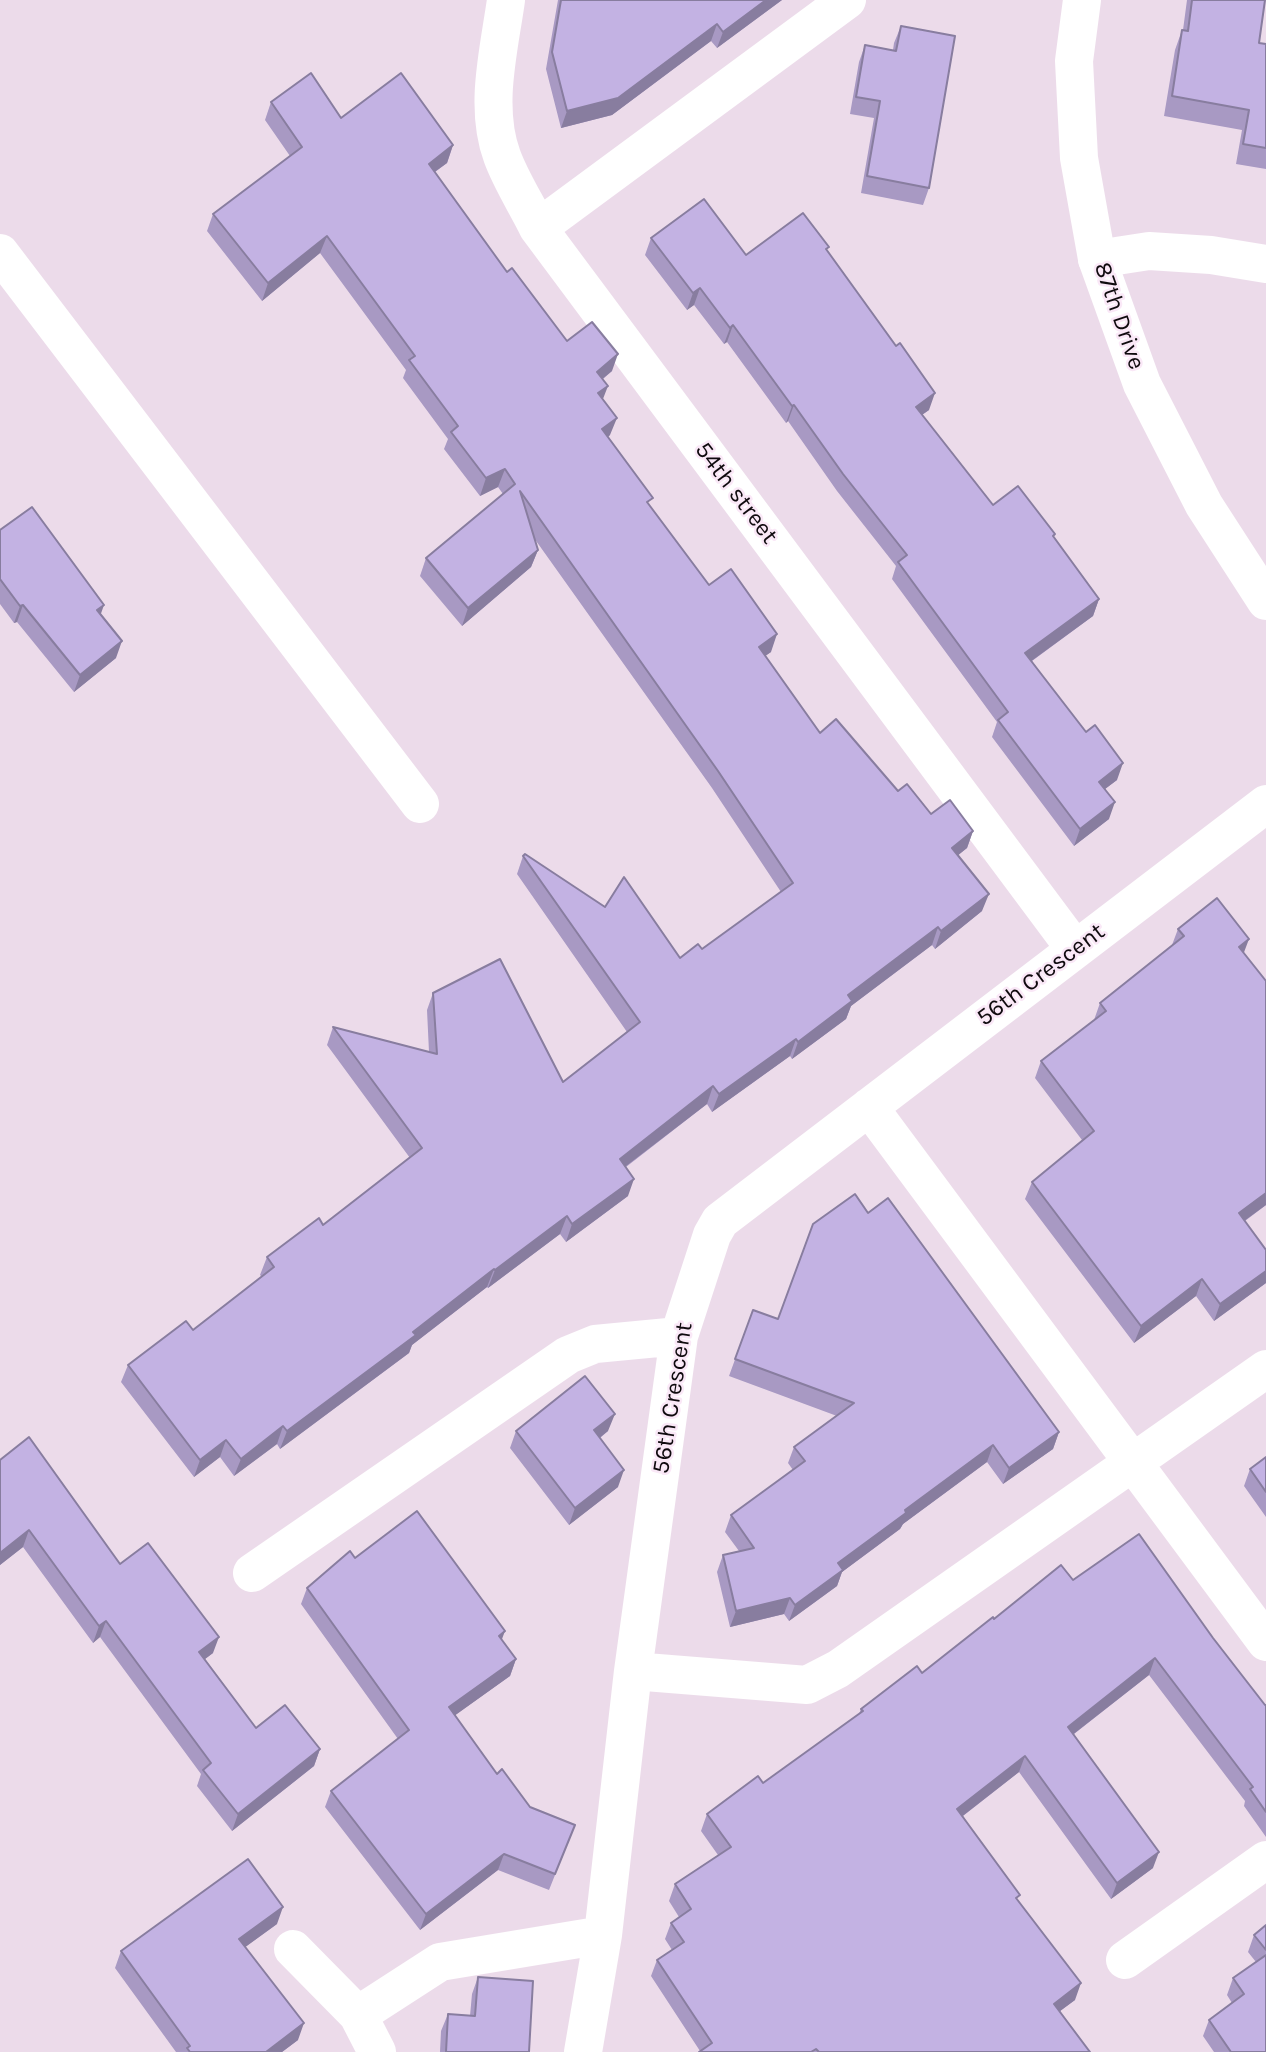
<!DOCTYPE html>
<style>
body{margin:0}
canvas{display:block;background:#ecdbea}
</style>
<canvas width="1266" height="2052"></canvas>
<script>
const ctx = document.querySelector('canvas').getContext('2d');
ctx.lineJoin = 'round';
function strokePath(path, color, width, dash) { ctx.strokeStyle = color; ctx.lineWidth = width; ctx.lineCap = dash ? 'butt' : 'round'; ctx.setLineDash(dash || []); ctx.stroke(path); }
function fillPath(path, color) { ctx.fillStyle = color; ctx.fill(path, 'evenodd'); }
function label(font, color, halo, rows, align = 'center') {
  ctx.font = font + ' Karla,sans-serif'; ctx.lineWidth = 5; ctx.setLineDash([]); ctx.textBaseline = 'middle'; ctx.strokeStyle = halo; ctx.fillStyle = color; for (const [text, x, y, turn = 0] of rows) {
    ctx.save(); ctx.translate(x, y); ctx.rotate((+turn || 0) * Math.PI / 180); ctx.textAlign = isNaN(turn) ? turn : align; if (halo) ctx.strokeText(text, 0, 0); ctx.fillText(text, 0, 0); ctx.restore();
  }
}
strokePath(new Path2D(`
 M 506,0 C 499,50 484,107 502,156 C 511,181 527,205 538,228 L 1075,949
 M 538,228 L 847,0
 M 0,253 L 420,804
 M 1097,259 L 1149,251 L 1211,255 L 1266,264
 M 869,1107 L 1266,1642
 M 252,1573 L 568,1355 L 595,1344 L 679,1336
 M 633,1671 L 807,1685 L 838,1669 L 1266,1369
 M 293,1949 L 358,2015 L 377,2052
 M 1125,1960 L 1266,1860
 M 358,2015 L 440,1962 L 603,1935
 M 583,2052 L 603,1935 L 633,1671 L 679,1336 L 712,1235 L 720,1221 L 1266,804`), '#fff', 38);
strokePath(new Path2D(`
 M 1082,0 L 1074,61 L 1079,158 L 1097,259 L 1142,384 L 1204,505 L 1266,601`), '#fff', 38);
fillPath(new Path2D(`
 M 558,0 L 782,0 L 717,48 L 711,41 L 612,115 L 561,128 L 546,69 Z
 M 1187,0 L 1265,0 L 1259,43 L 1266,44 L 1266,169 L 1236,164 L 1242,130 L 1164,116 L 1175,50 L 1182,30 L 1183,30 Z
 M 901,26 L 929,188 L 923,205 L 861,193 L 874,118 L 850,114 L 859,62 L 865,45 L 893,50 L 894,43 Z
 M 271,102 L 341,118 L 453,145 L 447,163 L 435,172 L 507,272 L 567,341 L 612,371 L 603,379 L 603,400 L 610,435 L 608,437 L 650,506 L 709,585 L 771,652 L 765,656 L 820,733 L 898,791 L 931,814 L 973,831 L 967,848 L 958,855 L 982,911 L 935,949 L 932,945 L 851,1006 L 846,1019 L 792,1059 L 790,1056 L 712,1112 L 707,1104 L 626,1167 L 628,1196 L 566,1242 L 560,1234 L 488,1288 L 487,1287 L 412,1345 L 409,1353 L 280,1449 L 277,1444 L 234,1476 L 220,1457 L 194,1477 L 121,1382 L 128,1365 L 193,1330 L 262,1277 L 260,1275 L 267,1257 L 323,1225 L 410,1158 L 327,1045 L 333,1027 L 429,1052 L 427,1010 L 433,993 L 563,1082 L 627,1032 L 517,874 L 523,856 L 680,958 L 702,949 L 781,892 L 712,788 L 534,538 L 538,550 L 531,567 L 462,626 L 420,576 L 426,558 L 503,494 L 498,487 L 480,496 L 444,449 L 448,439 L 403,378 L 406,370 L 320,253 L 262,301 L 207,231 L 213,214 L 290,156 L 265,120 Z
 M 651,238 L 746,255 L 828,251 L 929,410 L 922,415 L 993,505 L 1054,537 L 1099,599 L 1093,616 L 1032,661 L 1117,780 L 1105,789 L 1109,819 L 1074,846 L 992,737 L 997,722 L 892,579 L 896,566 L 837,491 L 788,421 L 786,423 L 727,342 L 724,344 L 694,305 L 687,310 L 645,255 Z
 M 0,530 L 101,615 L 116,658 L 74,692 L 17,622 L 14,623 L 0,604 Z
 M 1178,929 L 1244,953 L 1266,981 L 1266,1205 L 1245,1221 L 1266,1250 L 1266,1283 L 1214,1321 L 1196,1296 L 1134,1343 L 1025,1199 L 1032,1182 L 1082,1140 L 1035,1078 L 1041,1061 L 1094,1020 L 1100,1003 L 1172,945 Z
 M 868,1213 L 1059,1432 L 1053,1449 L 1003,1484 L 987,1462 L 903,1524 L 900,1529 L 842,1572 L 837,1586 L 789,1621 L 784,1614 L 730,1627 L 717,1572 L 723,1555 L 739,1551 L 725,1532 L 731,1515 L 793,1470 L 788,1463 L 794,1447 L 837,1416 L 729,1376 L 753,1310 L 778,1319 Z
 M 516,1431 L 608,1431 L 600,1438 L 618,1487 L 569,1525 L 510,1448 Z
 M 1266,1457 L 1266,1517 L 1244,1486 L 1250,1469 Z
 M 0,1460 L 120,1564 L 213,1653 L 205,1659 L 256,1728 L 320,1749 L 314,1766 L 232,1831 L 197,1786 L 201,1774 L 100,1637 L 93,1643 L 23,1547 L 0,1565 Z
 M 355,1558 L 502,1640 L 516,1659 L 510,1676 L 455,1715 L 497,1774 L 530,1807 L 575,1825 L 549,1890 L 498,1870 L 420,1930 L 325,1807 L 331,1791 L 398,1739 L 301,1604 L 307,1588 Z
 M 1073,1580 L 1213,1638 L 1265,1705 L 1266,1705 L 1266,1837 L 1244,1806 L 1245,1801 L 1149,1675 L 1074,1734 L 1153,1868 L 1111,1899 L 1019,1772 L 963,1816 L 1018,1900 L 1075,2000 L 1060,2011 L 1090,2052 L 699,2052 L 700,2051 L 651,1976 L 657,1960 L 672,1950 L 665,1939 L 671,1923 L 679,1917 L 669,1901 L 675,1884 L 718,1855 L 701,1831 L 707,1814 L 763,1783 L 859,1714 L 861,1709 L 922,1673 L 994,1619 Z
 M 277,1924 L 245,1947 L 298,2040 L 282,2052 L 176,2052 L 115,1968 L 121,1951 Z
 M 1266,1925 L 1266,2052 L 1214,2052 L 1203,2036 L 1209,2020 L 1232,2003 L 1227,1995 L 1233,1978 L 1256,1962 L 1248,1952 L 1254,1935 Z
 M 478,1977 L 529,2052 L 440,2052 L 441,2031 L 448,2014 L 470,2016 L 472,1994 Z`), '#a899c3');
fillPath(new Path2D(`
 M 766,0 L 782,0 L 717,48 L 723,32 Z
 M 717,24 L 711,41 L 612,115 L 561,128 L 567,111 Z
 M 453,145 L 447,163 L 422,181 L 429,164 Z
 M 327,236 L 320,253 L 262,301 L 268,283 Z
 M 700,288 L 694,305 L 687,310 L 693,293 Z
 M 733,325 L 727,342 L 724,344 L 730,328 Z
 M 618,354 L 612,371 L 590,389 L 597,372 Z
 M 608,386 L 601,404 L 598,393 Z
 M 935,393 L 929,410 L 910,423 L 916,407 Z
 M 794,405 L 788,421 L 786,423 L 792,406 Z
 M 617,418 L 610,435 L 596,446 L 602,429 Z
 M 505,469 L 498,487 L 480,496 L 486,478 Z
 M 538,550 L 531,567 L 462,626 L 468,608 Z
 M 1099,599 L 1093,616 L 1019,670 L 1025,653 Z
 M 23,605 L 17,622 L 14,623 L 20,606 Z
 M 104,605 L 98,622 L 97,610 Z
 M 777,634 L 771,652 L 752,665 L 759,647 Z
 M 122,641 L 116,658 L 74,692 L 80,675 Z
 M 1123,763 L 1117,780 L 1093,798 L 1099,782 Z
 M 1115,802 L 1109,819 L 1074,846 L 1080,829 Z
 M 973,831 L 967,848 L 946,865 L 952,848 Z
 M 989,894 L 982,911 L 935,949 L 941,931 Z
 M 938,927 L 932,945 L 851,1006 L 846,1019 L 792,1059 L 798,1042 L 848,995 Z
 M 1249,939 L 1243,955 L 1239,947 Z
 M 796,1039 L 790,1056 L 712,1112 L 719,1094 Z
 M 713,1086 L 707,1104 L 613,1176 L 620,1159 Z
 M 634,1179 L 628,1196 L 566,1242 L 572,1224 Z
 M 1266,1193 L 1266,1205 L 1233,1229 L 1239,1213 Z
 M 567,1216 L 560,1234 L 488,1288 L 495,1270 Z
 M 494,1269 L 487,1287 L 412,1345 L 409,1353 L 280,1449 L 287,1431 Z
 M 1266,1271 L 1266,1283 L 1214,1321 L 1220,1304 Z
 M 1202,1279 L 1196,1296 L 1134,1343 L 1141,1326 Z
 M 615,1414 L 608,1431 L 588,1447 L 594,1430 Z
 M 283,1426 L 277,1444 L 234,1476 L 241,1459 Z
 M 1059,1432 L 1053,1449 L 1003,1484 L 1009,1468 Z
 M 226,1440 L 220,1457 L 194,1477 L 200,1460 Z
 M 993,1445 L 987,1462 L 903,1524 L 900,1529 L 842,1572 L 837,1586 L 789,1621 L 795,1605 L 838,1563 L 905,1510 Z
 M 624,1470 L 618,1487 L 569,1525 L 575,1508 Z
 M 29,1530 L 23,1547 L 0,1565 L 0,1553 Z
 M 790,1598 L 784,1614 L 730,1627 L 736,1611 Z
 M 106,1621 L 100,1637 L 93,1643 L 99,1626 Z
 M 505,1631 L 499,1647 L 499,1636 Z
 M 219,1637 L 213,1653 L 193,1668 L 199,1652 Z
 M 1155,1658 L 1149,1675 L 1062,1743 L 1068,1727 Z
 M 516,1659 L 510,1676 L 443,1724 L 449,1707 Z
 M 320,1749 L 314,1766 L 232,1831 L 238,1814 Z
 M 1025,1756 L 1019,1772 L 951,1825 L 957,1809 Z
 M 1159,1852 L 1153,1868 L 1111,1899 L 1117,1883 Z
 M 504,1854 L 498,1870 L 420,1930 L 426,1914 Z
 M 283,1907 L 277,1924 L 233,1956 L 239,1939 Z
 M 1081,1983 L 1075,2000 L 1048,2020 L 1054,2004 Z
 M 304,2023 L 298,2040 L 282,2052 L 266,2052 Z`), '#887d9f');
const building = new Path2D(`
 M 561,0 L 766,0 L 723,32 L 717,24 L 618,98 L 567,111 L 552,52 Z
 M 1192,0 L 1265,0 L 1259,43 L 1266,44 L 1266,148 L 1243,144 L 1249,110 L 1172,96 L 1182,30 L 1188,31 Z
 M 901,26 L 955,36 L 929,188 L 867,176 L 880,101 L 856,97 L 865,45 L 896,51 Z
 M 311,73 L 341,118 L 401,73 L 453,145 L 429,164 L 507,272 L 512,268 L 567,341 L 592,322 L 618,354 L 597,372 L 608,386 L 598,393 L 617,418 L 602,429 L 653,498 L 647,502 L 709,585 L 731,569 L 777,634 L 759,647 L 820,733 L 836,719 L 898,791 L 907,784 L 931,814 L 950,800 L 973,831 L 952,848 L 989,894 L 941,931 L 938,927 L 848,995 L 852,1001 L 798,1042 L 796,1039 L 719,1094 L 713,1086 L 620,1159 L 634,1179 L 572,1224 L 567,1216 L 495,1270 L 494,1269 L 413,1332 L 416,1335 L 287,1431 L 283,1426 L 241,1459 L 226,1440 L 200,1460 L 128,1365 L 186,1321 L 193,1330 L 274,1267 L 267,1257 L 319,1218 L 323,1225 L 422,1148 L 333,1027 L 437,1054 L 433,993 L 500,959 L 563,1082 L 640,1022 L 523,856 L 525,854 L 605,907 L 624,877 L 680,958 L 698,944 L 702,949 L 793,883 L 718,771 L 520,491 L 538,550 L 468,608 L 426,558 L 515,484 L 505,469 L 486,478 L 451,432 L 458,426 L 409,360 L 415,356 L 327,236 L 268,283 L 213,214 L 302,147 L 271,102 Z
 M 704,199 L 746,255 L 803,213 L 829,247 L 826,249 L 896,346 L 900,343 L 935,393 L 916,407 L 993,505 L 1018,486 L 1055,534 L 1053,536 L 1099,599 L 1025,653 L 1086,732 L 1095,725 L 1123,763 L 1099,782 L 1115,802 L 1080,829 L 998,720 L 1008,712 L 898,562 L 907,555 L 843,474 L 794,405 L 792,406 L 733,325 L 730,328 L 700,288 L 693,293 L 651,238 Z
 M 32,507 L 104,605 L 97,610 L 122,641 L 80,675 L 23,605 L 20,606 L 0,579 L 0,530 Z
 M 1217,898 L 1249,939 L 1239,947 L 1266,981 L 1266,1193 L 1239,1213 L 1266,1250 L 1266,1271 L 1220,1304 L 1202,1279 L 1141,1326 L 1032,1182 L 1094,1131 L 1041,1061 L 1106,1011 L 1100,1003 L 1184,936 L 1178,929 Z
 M 855,1194 L 868,1213 L 888,1198 L 1059,1432 L 1009,1468 L 993,1445 L 905,1510 L 906,1513 L 838,1563 L 843,1570 L 795,1605 L 790,1598 L 736,1611 L 723,1555 L 754,1548 L 731,1515 L 805,1461 L 794,1447 L 854,1403 L 735,1359 L 753,1310 L 778,1319 L 813,1224 Z
 M 585,1376 L 615,1414 L 594,1430 L 624,1470 L 575,1508 L 516,1431 Z
 M 29,1437 L 120,1564 L 148,1543 L 219,1637 L 199,1652 L 256,1728 L 285,1705 L 320,1749 L 238,1814 L 203,1770 L 211,1763 L 106,1621 L 99,1626 L 29,1530 L 0,1553 L 0,1460 Z
 M 1266,1457 L 1266,1492 L 1250,1469 Z
 M 417,1511 L 505,1631 L 499,1636 L 516,1659 L 449,1707 L 497,1774 L 502,1769 L 530,1807 L 575,1825 L 555,1874 L 504,1854 L 426,1914 L 331,1791 L 409,1730 L 307,1588 L 350,1551 L 355,1558 Z
 M 1139,1534 L 1213,1638 L 1265,1705 L 1266,1705 L 1266,1812 L 1250,1789 L 1253,1787 L 1155,1658 L 1068,1727 L 1159,1852 L 1117,1883 L 1025,1756 L 957,1809 L 1020,1895 L 1016,1898 L 1081,1983 L 1054,2004 L 1090,2052 L 819,2052 L 816,2049 L 811,2052 L 699,2052 L 712,2043 L 657,1960 L 684,1942 L 671,1923 L 691,1909 L 675,1884 L 731,1847 L 707,1814 L 758,1776 L 763,1783 L 863,1711 L 861,1709 L 917,1666 L 922,1673 L 993,1617 L 994,1619 L 1061,1565 L 1073,1580 Z
 M 248,1859 L 283,1907 L 239,1939 L 304,2023 L 266,2052 L 190,2052 L 187,2048 L 190,2046 L 121,1951 Z
 M 1266,1925 L 1266,1950 L 1254,1935 Z
 M 1266,1955 L 1266,2052 L 1231,2052 L 1209,2020 L 1244,1994 L 1233,1978 Z
 M 478,1977 L 533,1981 L 529,2052 L 446,2052 L 448,2014 L 475,2016 Z`);
fillPath(building, '#c3b2e3');
strokePath(building, '#887d9f', 2);
label('24px', '#0f0a0e', '#fae8f7', [
 ["87th Drive",1119,316,71],
 ["54th street",736,493,53],
 ["56th Crescent",1041,975,-37],
 ["56th Crescent",673,1398,-81]
]);
</script>
